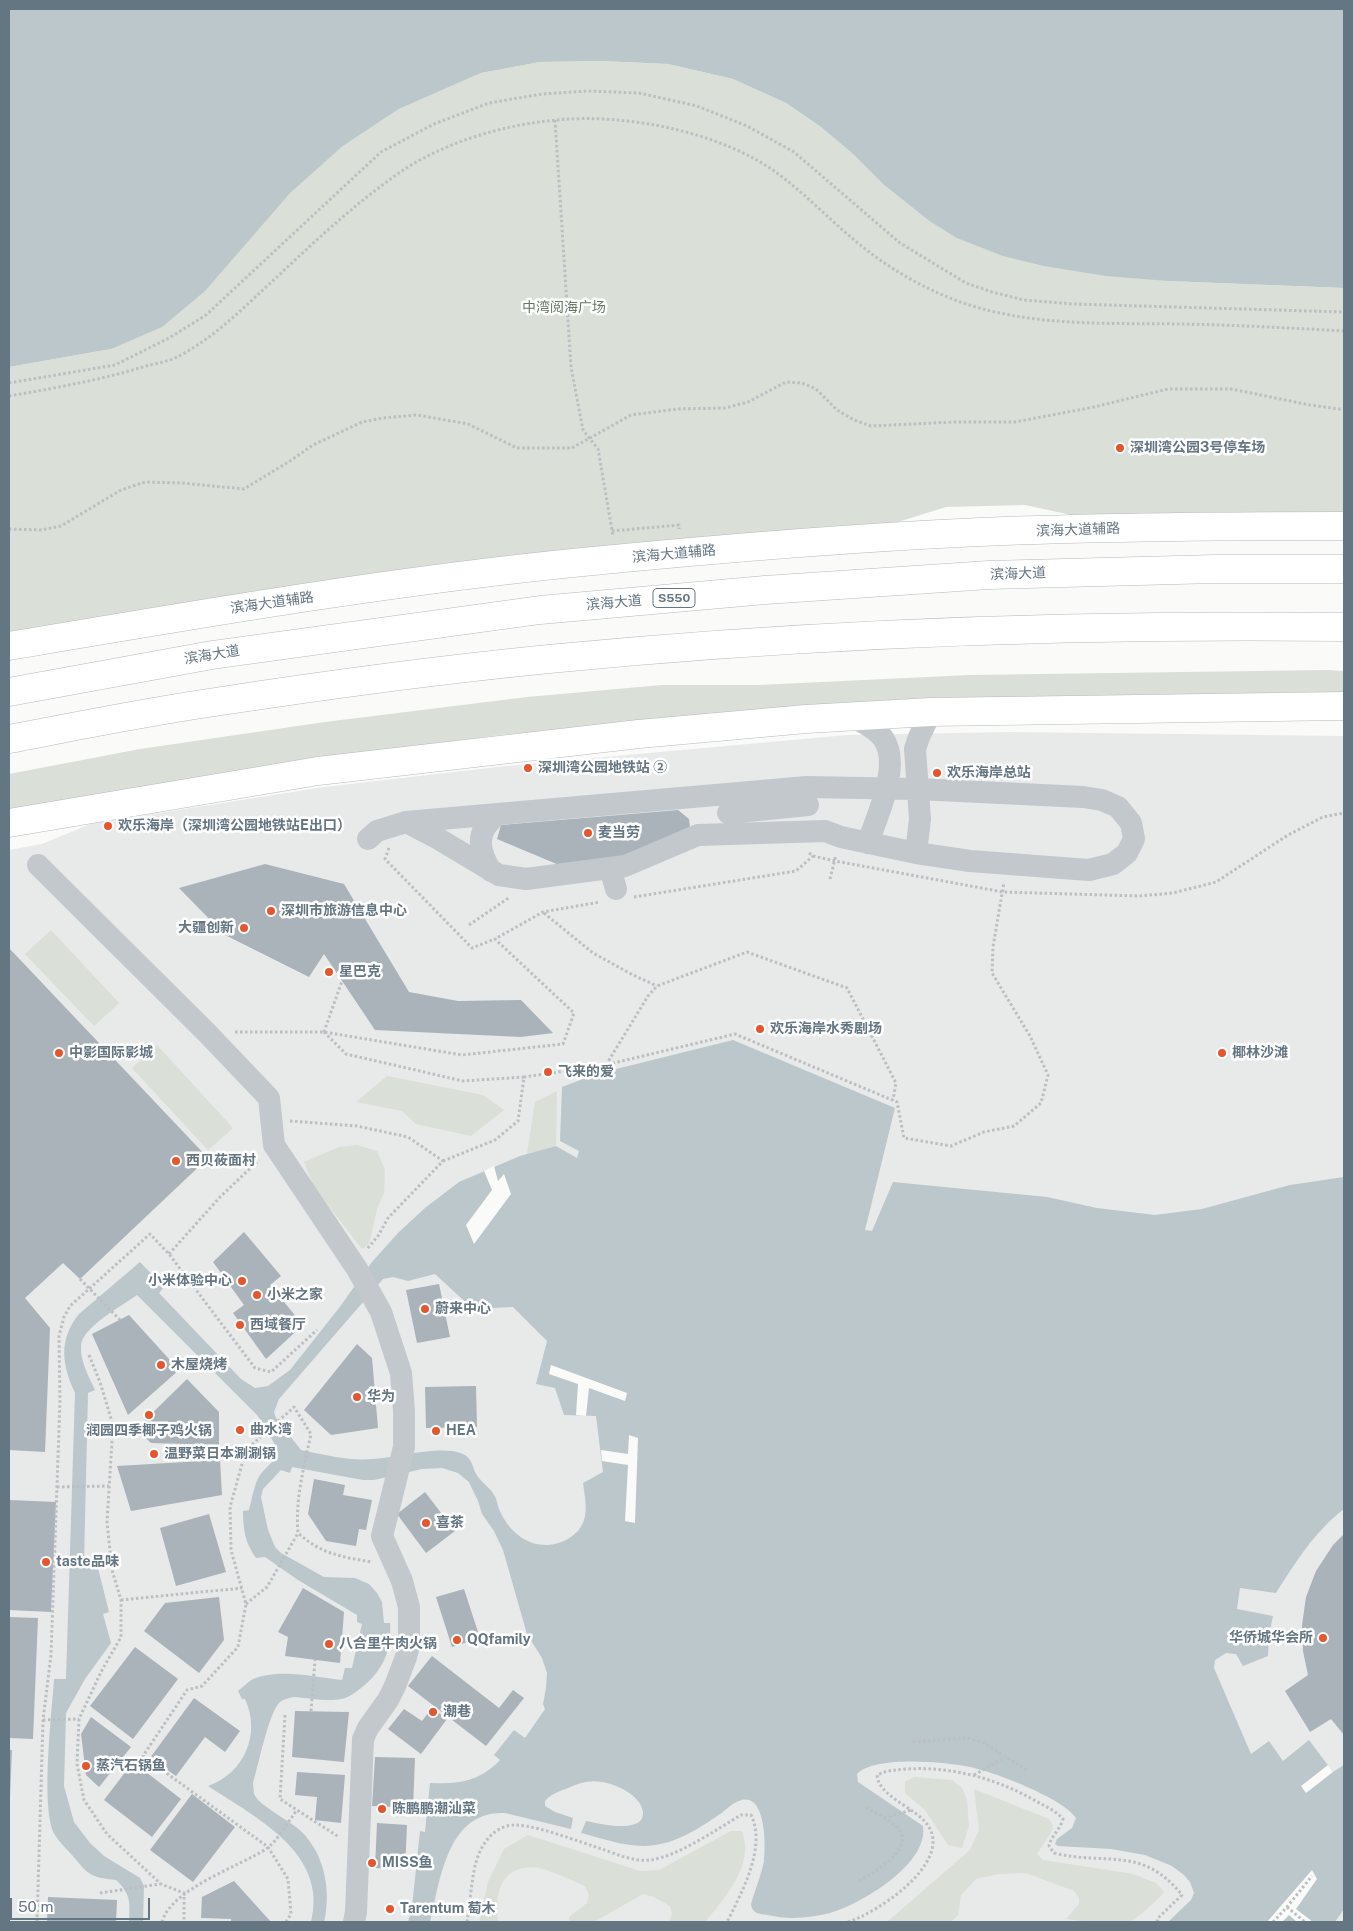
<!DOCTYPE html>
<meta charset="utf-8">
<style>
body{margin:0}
#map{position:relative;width:1353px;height:1931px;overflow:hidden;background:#fafaf8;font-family:"Public Sans",sans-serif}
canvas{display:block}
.frame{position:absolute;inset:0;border:10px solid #657683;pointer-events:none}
.scale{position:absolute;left:10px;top:1898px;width:140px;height:22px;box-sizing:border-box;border:2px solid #657683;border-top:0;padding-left:6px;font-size:15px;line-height:18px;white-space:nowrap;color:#657683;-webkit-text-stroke:4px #fff;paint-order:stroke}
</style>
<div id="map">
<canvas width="1353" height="1931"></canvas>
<div class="frame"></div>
<div class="scale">50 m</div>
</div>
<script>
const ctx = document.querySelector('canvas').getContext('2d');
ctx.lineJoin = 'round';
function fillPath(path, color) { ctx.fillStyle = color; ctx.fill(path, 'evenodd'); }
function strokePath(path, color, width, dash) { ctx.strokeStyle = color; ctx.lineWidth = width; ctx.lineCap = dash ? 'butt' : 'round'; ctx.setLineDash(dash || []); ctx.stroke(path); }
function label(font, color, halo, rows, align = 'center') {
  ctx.font = font + ' "Public Sans","Noto Sans SC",sans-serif'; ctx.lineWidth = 5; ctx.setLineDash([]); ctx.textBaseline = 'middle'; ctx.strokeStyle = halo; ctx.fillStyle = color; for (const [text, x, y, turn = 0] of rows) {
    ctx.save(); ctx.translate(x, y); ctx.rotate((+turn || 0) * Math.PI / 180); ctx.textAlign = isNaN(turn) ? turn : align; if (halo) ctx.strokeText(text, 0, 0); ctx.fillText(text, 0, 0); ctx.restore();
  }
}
fillPath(new Path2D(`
 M 1009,732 L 1344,736 L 1344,1922 L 9,1922 L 9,850 L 42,844 L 90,824 L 324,787 L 506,766 L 847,735 Z`), '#e8e9e9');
fillPath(new Path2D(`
 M 601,61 L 668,64 L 733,79 L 786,103 L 821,127 L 853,154 L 884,185 L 928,220 L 1168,281 L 1344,288 L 1344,514 L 1076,516 L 1025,505 L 946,507 L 888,525 L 9,639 L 9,367 L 111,349 L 343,146 L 399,109 L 481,73 L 540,62 Z
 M 1327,670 L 1344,671 L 1344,693 L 1314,692 L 965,699 L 724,714 L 500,735 L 397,749 L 9,810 L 9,774 L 140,749 L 325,722 L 527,697 L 662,685 L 758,685 L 970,675 Z
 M 51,930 L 119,1003 L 94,1026 L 25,954 Z
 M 157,1045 L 233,1128 L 208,1150 L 132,1068 Z
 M 387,1076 L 483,1095 L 504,1110 L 471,1136 L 416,1124 L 402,1111 L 356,1102 Z
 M 557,1091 L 556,1146 L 527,1154 L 535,1102 Z
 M 357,1145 L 377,1151 L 385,1170 L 384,1193 L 377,1209 L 369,1244 L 362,1249 L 314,1187 L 304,1162 L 339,1147 Z
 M 914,1777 L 952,1780 L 962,1788 L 967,1800 L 969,1826 L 962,1848 L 948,1845 L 925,1810 L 905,1793 L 905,1782 Z
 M 974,1789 L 1049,1819 L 1053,1826 L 1050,1834 L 1037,1854 L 1043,1860 L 1133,1874 L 1156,1883 L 1164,1892 C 1160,1898 1135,1921 1129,1922 C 1110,1926 1085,1921 1066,1919 L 1079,1904 L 1079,1898 L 1074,1891 L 1026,1873 L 999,1874 L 976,1879 L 961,1895 L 958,1915 L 951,1922 L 887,1922 L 970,1850 L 979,1830 Z
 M 731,1831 L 742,1831 C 755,1864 725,1898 705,1922 L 669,1922 L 672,1913 L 670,1906 L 654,1897 L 643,1894 L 594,1922 L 570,1922 L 569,1917 L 587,1903 L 589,1895 L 585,1886 C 576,1882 543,1867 534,1867 C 499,1867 495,1894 498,1922 L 479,1922 L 488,1882 L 504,1849 L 528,1835 L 640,1871 L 659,1870 Z`), '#dadfd7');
fillPath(new Path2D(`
 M 9,9 L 1344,9 L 1344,288 L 1168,281 L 1106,276 L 1044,266 L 1003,256 L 957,238 L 928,220 L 884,185 L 853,154 L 821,127 L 786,103 L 733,79 L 668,64 L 601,61 L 540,62 L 481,73 L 399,109 L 343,146 L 290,193 L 205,291 L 162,327 L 111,349 L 9,367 Z
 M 733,1040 L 895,1108 L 865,1230 L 872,1231 L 893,1182 L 1047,1197 L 1097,1208 L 1155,1215 L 1202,1209 L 1290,1185 L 1344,1177 L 1344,1509 C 1315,1531 1295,1563 1276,1593 L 1240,1588 L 1237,1609 L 1273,1616 L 1269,1635 L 1268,1656 L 1243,1666 L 1236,1654 L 1226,1653 L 1215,1660 L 1214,1668 L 1251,1754 L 1269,1741 L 1283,1761 L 1309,1740 L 1333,1772 L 1344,1765 L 1344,1909 L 1335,1922 L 1168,1922 L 1191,1900 L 1194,1893 L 1190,1882 L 1184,1875 L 1172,1866 L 1145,1855 L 1111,1849 L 1058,1846 L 1055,1844 L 1057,1839 L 1072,1828 L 1076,1818 C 1063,1798 994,1772 970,1767 C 946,1762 875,1755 857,1774 L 858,1782 L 923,1826 C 929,1864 861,1904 830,1913 C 810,1918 788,1920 768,1915 C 760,1914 752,1914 751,1904 C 755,1890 761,1876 764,1861 C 766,1846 766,1790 739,1801 C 732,1803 726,1810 720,1814 C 701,1827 679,1842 655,1845 C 630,1849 605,1839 581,1833 L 586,1821 C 601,1824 620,1829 635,1824 C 641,1822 643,1818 643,1812 C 641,1795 616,1784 602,1782 C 590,1780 579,1783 568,1788 C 560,1791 551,1794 545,1801 L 545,1806 L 555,1812 L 573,1818 L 571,1829 L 505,1813 C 447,1810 440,1881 430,1922 L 408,1922 L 412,1907 L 420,1831 L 425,1832 L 430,1783 C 459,1784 479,1782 500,1760 L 494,1755 L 514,1730 L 525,1738 L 545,1709 L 543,1704 L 546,1688 L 547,1673 L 542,1658 L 527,1634 L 503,1550 L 494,1531 L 482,1514 L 478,1501 L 469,1482 L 458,1473 L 442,1468 L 422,1469 L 374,1480 L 363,1480 L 292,1467 L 290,1473 L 281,1470 L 263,1489 L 261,1497 L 268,1530 L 275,1547 L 281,1553 L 324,1577 L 355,1578 L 369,1584 L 377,1593 L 382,1602 L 384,1623 L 390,1623 C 392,1650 383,1671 361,1688 C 356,1692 348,1698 341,1699 C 329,1702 307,1698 294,1697 C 289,1698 284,1699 280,1702 C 269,1711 258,1767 253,1783 L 254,1794 L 258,1800 C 270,1811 284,1818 296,1827 C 324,1849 332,1890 324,1922 L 311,1922 C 329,1853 255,1817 208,1786 C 245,1773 261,1733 245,1699 L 242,1699 L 238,1691 C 243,1687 248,1682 253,1679 C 280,1668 315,1677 342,1680 L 345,1668 L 352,1668 L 362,1624 L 357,1622 L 357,1615 L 298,1580 L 265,1557 L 256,1558 C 245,1543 243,1529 243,1511 L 249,1510 C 252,1499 254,1484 260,1475 C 267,1465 278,1461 277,1448 L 258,1416 L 137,1295 C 123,1305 81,1328 81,1346 C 80,1361 89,1377 95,1390 L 88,1393 L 84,1562 L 96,1560 L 109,1612 L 103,1614 L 111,1643 L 85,1679 L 66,1713 L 64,1786 L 74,1822 L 90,1843 L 104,1856 L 140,1878 L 144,1886 L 143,1922 L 129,1922 C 130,1902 131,1894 116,1880 C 89,1877 89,1875 72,1855 C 67,1849 59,1842 55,1835 C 40,1810 52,1712 54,1679 L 66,1679 L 75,1393 C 62,1365 58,1340 79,1314 L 140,1262 L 164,1287 L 159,1293 L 241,1379 L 255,1388 L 268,1386 L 290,1370 L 339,1308 L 372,1262 L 398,1233 L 425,1208 L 459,1182 L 520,1156 L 556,1146 L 577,1158 L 579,1151 L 560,1141 L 562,1087 L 596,1074 ZM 435,1274 L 473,1309 L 513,1307 L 547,1341 L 536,1384 L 555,1388 L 564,1415 L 596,1416 L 603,1472 L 583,1483 C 585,1499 590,1517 578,1531 C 570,1539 560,1544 548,1545 C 525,1546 507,1529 499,1509 C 497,1504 497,1499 494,1495 C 489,1486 480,1482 475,1472 C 472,1464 471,1458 463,1454 C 442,1444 396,1458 372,1459 C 348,1461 325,1455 301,1450 L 276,1418 L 274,1412 L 279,1399 L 383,1279 L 393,1277 L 408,1281 Z`), '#bbc7cb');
fillPath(new Path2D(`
 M 494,1166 L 498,1181 L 504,1174 L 511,1194 L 474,1244 L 466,1225 L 492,1190 L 484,1171 Z
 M 551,1365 L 627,1393 L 625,1401 L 589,1388 L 586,1416 L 576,1415 L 578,1384 L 549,1374 Z
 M 629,1435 L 638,1438 L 635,1523 L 625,1521 L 628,1465 L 602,1461 L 601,1450 L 628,1454 Z
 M 1328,1765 L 1333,1772 L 1306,1793 L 1301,1786 Z
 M 1312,1870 L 1317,1879 L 1296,1909 L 1313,1922 L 1297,1922 L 1289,1915 L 1282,1922 L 1267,1922 Z`), '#fafaf8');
fillPath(new Path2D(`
 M 678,810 L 689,819 L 690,827 L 619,859 L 559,865 L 497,839 L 501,825 Z
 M 265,864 L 344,884 L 409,992 L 458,1001 L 521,1000 L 553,1033 L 521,1037 L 375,1030 L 324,954 L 309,977 L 225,935 L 179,888 Z
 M 9,948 L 208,1158 L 80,1279 L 63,1263 L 25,1298 L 50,1328 L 45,1452 L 9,1450 Z
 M 244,1232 L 281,1276 L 270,1285 L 303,1325 L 266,1359 L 233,1313 L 244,1305 L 213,1262 Z
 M 439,1284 L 450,1337 L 417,1343 L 406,1290 Z
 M 129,1315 L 179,1370 L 128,1415 L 92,1334 Z
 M 357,1344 L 372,1358 L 378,1428 L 331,1435 L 304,1410 Z
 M 187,1379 L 219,1412 L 219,1445 L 151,1443 L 136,1429 Z
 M 476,1386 L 477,1427 L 426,1428 L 425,1387 Z
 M 220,1460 L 222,1495 L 131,1511 L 117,1466 Z
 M 314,1479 L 345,1485 L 343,1495 L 372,1500 L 366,1530 L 359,1529 L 356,1546 L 326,1541 L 308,1514 Z
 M 425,1492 L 455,1531 L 426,1553 L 397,1514 Z
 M 9,1500 L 56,1502 L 51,1612 L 9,1610 Z
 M 209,1514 L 226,1572 L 176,1586 L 160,1528 Z
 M 1344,1534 L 1344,1735 L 1331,1719 L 1310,1732 L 1285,1691 L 1308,1675 L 1303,1651 L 1302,1625 L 1306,1597 L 1316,1571 L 1333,1545 Z
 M 303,1588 L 344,1612 L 340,1663 L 285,1656 L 288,1637 L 278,1632 Z
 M 464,1589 L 480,1638 L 452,1647 L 436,1597 Z
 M 219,1597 L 224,1640 L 199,1673 L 144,1631 L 165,1603 Z
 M 9,1617 L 38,1618 L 33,1739 L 9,1738 Z
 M 135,1647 L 178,1679 L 133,1739 L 90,1706 Z
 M 432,1656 L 499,1708 L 513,1690 L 524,1698 L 486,1746 L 408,1686 Z
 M 194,1698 L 240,1731 L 225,1752 L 205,1737 L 176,1776 L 150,1758 Z
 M 432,1708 L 447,1719 L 421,1754 L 388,1729 L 404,1709 L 422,1721 Z
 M 295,1711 L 349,1712 L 344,1762 L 292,1757 Z
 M 91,1717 L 131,1747 L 99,1787 L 86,1775 L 81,1734 Z
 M 9,1750 L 12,1750 L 10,1797 L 9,1797 Z
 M 375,1757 L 415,1758 L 413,1808 L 372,1806 Z
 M 133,1762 L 181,1799 L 152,1837 L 104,1800 Z
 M 297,1772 L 345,1775 L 341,1823 L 315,1820 L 317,1797 L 295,1795 Z
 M 192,1794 L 235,1827 L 193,1882 L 150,1850 Z
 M 377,1823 L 407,1825 L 405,1869 L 375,1868 Z
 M 234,1881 L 271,1922 L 231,1922 L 231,1919 L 201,1918 L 202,1897 Z
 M 48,1897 L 117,1900 L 116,1922 L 47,1922 Z`), '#aab3b9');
const major = new Path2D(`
 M 9,646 C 199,614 390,581 583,562 C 715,549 847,538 980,532 C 1101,527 1223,526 1344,526
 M 9,823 L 318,771 L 639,734 L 806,719 L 931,712 L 1344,706`);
const highway = new Path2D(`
 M 9,692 L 212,655 L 540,610 L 765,590 L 989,575 L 1215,569 L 1344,569
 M 9,739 C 77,726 146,712 215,702 C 326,685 437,670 549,659 C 813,633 1079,624 1344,627`);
strokePath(major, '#b5babe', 29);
strokePath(highway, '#b4b9bd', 29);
strokePath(new Path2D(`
 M 555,120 L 571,367 L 583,430 L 598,449 L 613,536
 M 9,383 L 115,365 L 169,338 L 206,315 L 381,152 L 434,124 L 489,103 L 542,94 L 588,91 L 639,93 L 697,106 L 747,126 L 794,152 L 900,243 L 966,283 L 992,292 L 1024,300 L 1073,304 L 1344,312
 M 9,396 C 55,388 101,380 146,366 C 158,363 171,361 181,355 C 218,335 247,304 278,276 C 316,240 354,205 396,175 C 441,143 502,125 556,120 C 626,113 724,132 781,176 C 816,203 846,237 883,262 C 905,277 929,290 955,300 C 1026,327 1106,323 1182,324 C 1236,325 1290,328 1344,331
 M 9,529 L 42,530 L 61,526 L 121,490 L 145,482 L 182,483 L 244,489 L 290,461 L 313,445 L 362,422 L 383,418 L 417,415 L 468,424 L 517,448 L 572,448 L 631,415 L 677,409 L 725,408 L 748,402 L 786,382 L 802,383 L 816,389 L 837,410 L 854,420 L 871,426 L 954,422 L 1015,422 L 1094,407 L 1168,389 L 1231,389 L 1310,405 L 1339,409 L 1344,408
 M 612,531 L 679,525 L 679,529
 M 389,848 L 385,859 L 472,948 L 495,939
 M 809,853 L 813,856 L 835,861 L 1003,892 L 1139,896 L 1173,893 L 1216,882 L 1288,835 L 1323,817 L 1344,813
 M 830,879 L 836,855
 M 634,897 L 796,871 L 813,856
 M 544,913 L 593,953 L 633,975 L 657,986
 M 469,925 L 510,897
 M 235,1032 L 324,1032 L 462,1055 L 563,1044 L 574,1013 L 495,939 L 543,912 L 600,902
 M 324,1032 L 346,1054 L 463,1081 L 524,1077
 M 324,1032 L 342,981
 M 606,1065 L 648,996 L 657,986 L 747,952 L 847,988 L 896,1083 L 893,1100
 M 290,1121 L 357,1126 L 408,1137 L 443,1161 L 388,1218 L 378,1236 L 367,1249
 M 443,1161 L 495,1140 L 518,1121 L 524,1077 L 601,1066 L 735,1034 L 897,1102 L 904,1138 L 951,1146 L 984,1132 L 1014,1126 L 1041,1103 L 1048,1075 L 1030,1036 L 992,973 L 993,947 L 1004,882
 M 169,1254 L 220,1197 L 259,1160
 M 89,1355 L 100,1382 L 113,1425 L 107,1522 L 112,1570 L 121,1600 L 121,1637 L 101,1672 L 79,1719 L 77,1764 L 84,1800 L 107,1834 L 161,1884 L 184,1893 L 184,1922
 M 57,1487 L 109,1486
 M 121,1600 L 242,1588
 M 246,1604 L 267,1587 L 298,1533
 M 311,1711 L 315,1660
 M 285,1715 L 280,1799 L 339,1837
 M 43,1720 L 79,1719
 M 913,1742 L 967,1738 L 984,1743 L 1028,1771
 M 974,1775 L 1005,1757
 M 884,1818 L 911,1810
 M 859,1881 C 872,1874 907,1854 902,1835 C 898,1823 874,1812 864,1807
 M 100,1893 L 160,1884
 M 1287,1907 L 1305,1922
 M 37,1922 L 43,1720 L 51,1655 L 60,1401 L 59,1336 L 64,1317 L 70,1306 L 150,1234 L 169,1254 L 255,1368 L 271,1372 L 317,1330
 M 162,1922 C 171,1889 238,1867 266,1849 C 277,1842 289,1820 297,1810
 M 286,1922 L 291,1914 L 288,1879 L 268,1847 L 143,1756 L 187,1690 L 202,1686 L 238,1647 L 246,1604 L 231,1550 L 230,1507 L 246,1450 L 294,1407 L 311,1434 C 304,1467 295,1499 298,1533 C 321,1554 342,1557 372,1562
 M 467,1922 C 470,1904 471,1884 475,1866 C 479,1849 489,1831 507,1826 C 525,1820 582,1843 602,1849 C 616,1854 634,1862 650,1860 C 677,1857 717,1829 741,1815 L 751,1815 C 767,1847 741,1894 727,1922
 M 848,1922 C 877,1913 951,1864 929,1827 C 917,1807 879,1798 877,1775 C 887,1770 896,1770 907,1769 C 954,1766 1001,1780 1041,1804 C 1049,1808 1057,1812 1063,1819 C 1060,1830 1051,1836 1049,1846 L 1054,1853 C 1106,1866 1142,1845 1182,1895 L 1158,1918 L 1157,1922
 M 1273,1922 L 1287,1907 L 1312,1876
 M 1343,1922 L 1344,1921`), '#bbbfc2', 3, [2.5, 2.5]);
strokePath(new Path2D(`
 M 851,716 C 862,722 875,727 883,738 C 902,765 877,815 868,843
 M 807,787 L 918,789 L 1083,797 L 1102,800 L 1118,807 L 1131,823 L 1134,839 L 1127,853 L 1113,864 L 1089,870 L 970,861 L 916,853 L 841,837 L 825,831 L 698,835 L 625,866 L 526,879 L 499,875 L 437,838 L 406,822 Z
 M 728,813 L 808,805
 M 368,839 L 377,831 L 406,822
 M 916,853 L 920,819 L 915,749 L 919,737 L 931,712
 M 38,865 L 207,1033 L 269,1098 L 274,1145 L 357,1269 L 381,1312 L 401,1373 L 404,1411 L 404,1447 L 382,1536 L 402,1581 L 409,1607 L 409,1645 L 406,1657 L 395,1686 L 388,1700 L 368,1728 L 363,1739 L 356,1912 L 354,1922
 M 610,868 L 616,889
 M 491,871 C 478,850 475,831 497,815`), '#c3c8cc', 22);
strokePath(major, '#fff', 28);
strokePath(highway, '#fff', 28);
strokePath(new Path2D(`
 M 80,1279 L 120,1320`), '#bbbfc2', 3, [2.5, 2.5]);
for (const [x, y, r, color] of [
 [1120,448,5,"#e4572e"],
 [528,768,5,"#e4572e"],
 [937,773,5,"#e4572e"],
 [108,826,5,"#e4572e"],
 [588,833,5,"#e4572e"],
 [271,911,5,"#e4572e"],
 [244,928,5,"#e4572e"],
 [329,972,5,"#e4572e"],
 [760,1029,5,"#e4572e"],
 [59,1053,5,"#e4572e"],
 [1222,1053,5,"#e4572e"],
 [548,1072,5,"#e4572e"],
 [176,1161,5,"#e4572e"],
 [242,1281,5,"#e4572e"],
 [257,1295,5,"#e4572e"],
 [425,1309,5,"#e4572e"],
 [240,1325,5,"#e4572e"],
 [161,1365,5,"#e4572e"],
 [357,1397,5,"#e4572e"],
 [149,1415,5,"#e4572e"],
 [240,1430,5,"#e4572e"],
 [436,1431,5,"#e4572e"],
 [154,1454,5,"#e4572e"],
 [426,1523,5,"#e4572e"],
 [46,1562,5,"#e4572e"],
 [1323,1638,5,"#e4572e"],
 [457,1640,5,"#e4572e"],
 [329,1644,5,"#e4572e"],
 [433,1712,5,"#e4572e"],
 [86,1766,5,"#e4572e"],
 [382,1809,5,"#e4572e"],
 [372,1863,5,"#e4572e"],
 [390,1909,5,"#e4572e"]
]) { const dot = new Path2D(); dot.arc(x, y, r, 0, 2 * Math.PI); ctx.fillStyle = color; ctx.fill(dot); strokePath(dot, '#fff', 2); }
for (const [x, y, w] of [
 [674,598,42]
]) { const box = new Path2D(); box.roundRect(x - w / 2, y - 9.5, w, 19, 4); ctx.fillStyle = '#fff'; ctx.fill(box); strokePath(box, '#657683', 1); }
label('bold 12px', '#657683', null, [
 ["S550",674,598]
]);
label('14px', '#687a64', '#fff', [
 ["中湾阅海广场",564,308]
]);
label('bold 14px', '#657683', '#fff', [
 ["深圳湾公园3号停车场",1130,448],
 ["深圳湾公园地铁站 ②",538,768],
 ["欢乐海岸总站",947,773],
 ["欢乐海岸（深圳湾公园地铁站E出口）",118,826],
 ["麦当劳",598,833],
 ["深圳市旅游信息中心",281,911],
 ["大疆创新",234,928,"right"],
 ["星巴克",339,972],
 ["欢乐海岸水秀剧场",770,1029],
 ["中影国际影城",69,1053],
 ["椰林沙滩",1232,1053],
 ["飞来的爱",558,1072],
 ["西贝莜面村",186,1161],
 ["小米体验中心",232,1281,"right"],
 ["小米之家",267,1295],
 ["蔚来中心",435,1309],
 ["西域餐厅",250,1325],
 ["木屋烧烤",171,1365],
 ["华为",367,1397],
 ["曲水湾",250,1430],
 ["润园四季椰子鸡火锅",149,1431,"center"],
 ["HEA",446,1431],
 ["温野菜日本涮涮锅",164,1454],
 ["喜茶",436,1523],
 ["taste品味",56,1562],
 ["华侨城华会所",1313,1638,"right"],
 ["QQfamily",467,1640],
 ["八合里牛肉火锅",339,1644],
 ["潮巷",443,1712],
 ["蒸汽石锅鱼",96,1766],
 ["陈鹏鹏潮汕菜",392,1809],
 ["MISS鱼",382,1863],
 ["Tarentum 萄木",400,1909]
], 'left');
label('14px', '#657683', '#fff', [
 ["滨海大道辅路",1078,530,-2],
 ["滨海大道辅路",674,554,-5],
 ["滨海大道",1018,574,-2],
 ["滨海大道辅路",272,603,-8],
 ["滨海大道",614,603,-5],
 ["滨海大道",212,655,-9]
]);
</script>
